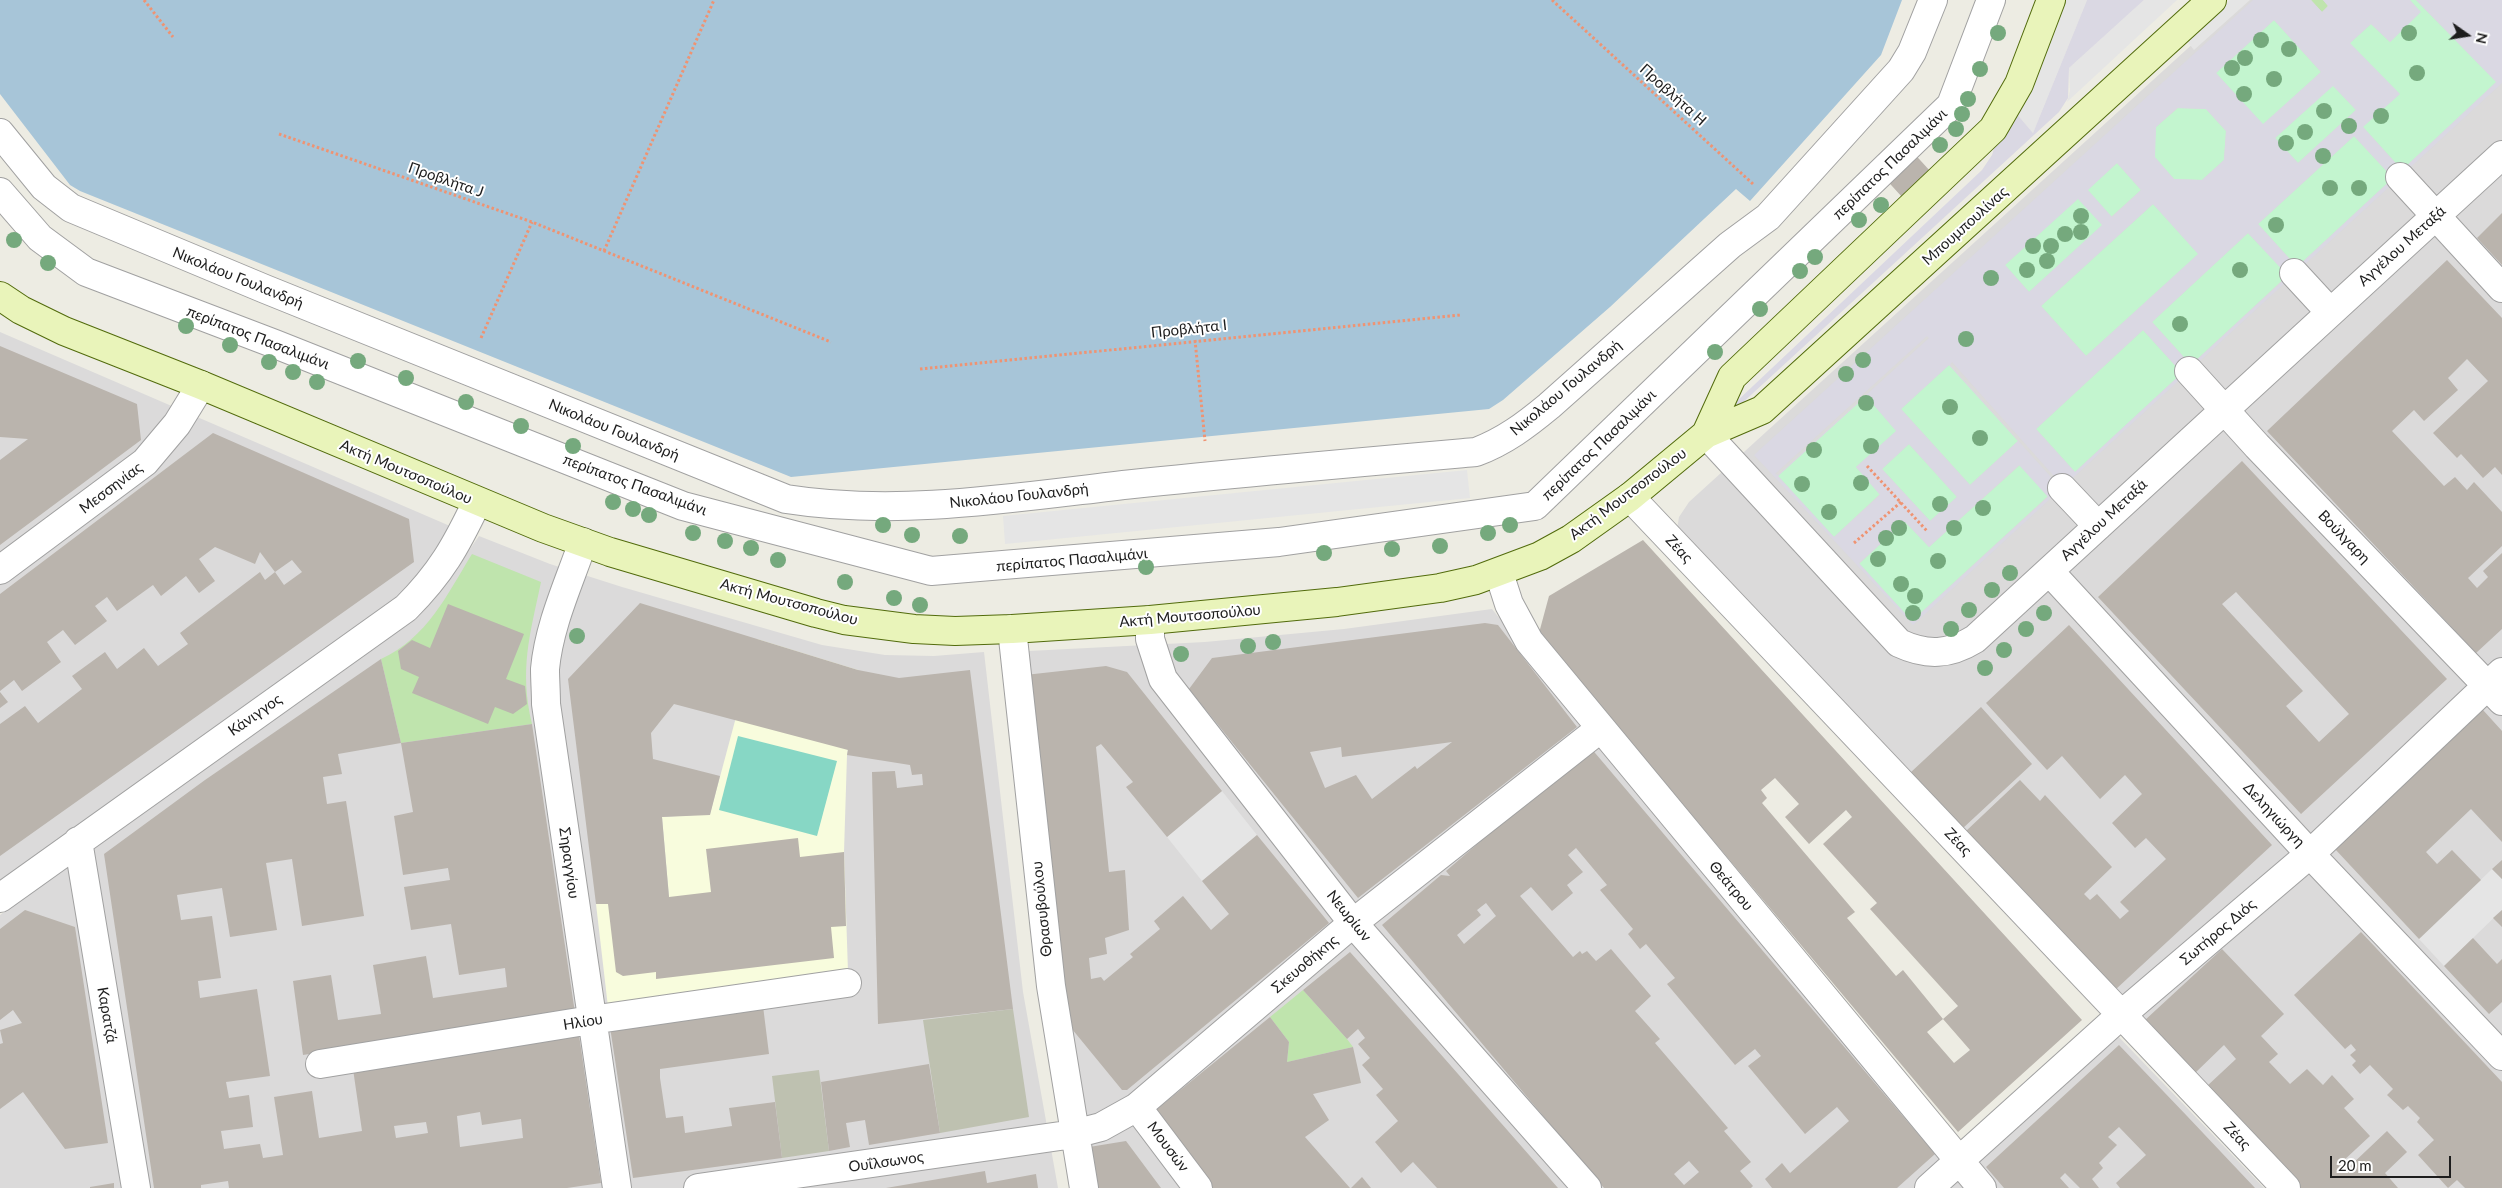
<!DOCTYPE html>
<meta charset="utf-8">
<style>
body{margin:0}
#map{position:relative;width:2502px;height:1188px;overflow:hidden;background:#edece3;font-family:Lato,sans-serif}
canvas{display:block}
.north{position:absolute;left:2442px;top:10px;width:50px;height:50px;-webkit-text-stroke:4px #fff;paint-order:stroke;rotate:103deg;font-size:14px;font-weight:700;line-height:20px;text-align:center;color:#1d1d1d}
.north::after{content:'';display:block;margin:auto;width:18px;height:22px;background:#1d1d1d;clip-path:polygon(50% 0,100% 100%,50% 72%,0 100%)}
.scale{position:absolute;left:2330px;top:1156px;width:121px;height:22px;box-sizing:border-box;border:2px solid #1d1d1d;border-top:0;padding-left:6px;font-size:15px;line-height:18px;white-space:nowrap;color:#1d1d1d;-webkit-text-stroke:4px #fff;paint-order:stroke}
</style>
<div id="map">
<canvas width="2502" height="1188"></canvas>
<div class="north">N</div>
<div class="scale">20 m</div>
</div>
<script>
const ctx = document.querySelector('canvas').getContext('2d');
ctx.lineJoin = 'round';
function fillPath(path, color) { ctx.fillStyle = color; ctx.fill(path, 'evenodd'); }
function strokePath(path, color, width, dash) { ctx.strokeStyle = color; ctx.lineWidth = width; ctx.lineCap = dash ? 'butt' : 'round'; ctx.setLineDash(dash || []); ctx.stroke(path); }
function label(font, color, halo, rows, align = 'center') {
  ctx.font = font + ' Lato,sans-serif'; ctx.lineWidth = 4; ctx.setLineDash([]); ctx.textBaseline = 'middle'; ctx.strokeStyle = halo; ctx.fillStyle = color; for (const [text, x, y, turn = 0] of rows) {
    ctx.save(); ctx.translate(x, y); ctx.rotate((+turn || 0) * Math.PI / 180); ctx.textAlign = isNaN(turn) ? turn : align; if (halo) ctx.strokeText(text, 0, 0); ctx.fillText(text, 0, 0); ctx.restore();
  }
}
fillPath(new Path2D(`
 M 2241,0 L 2502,0 L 2502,1188 L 2290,1188 L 1677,529 L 1679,517 L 1689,502 Z
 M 0,332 L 450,526 L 445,543 L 407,590 L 0,881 Z
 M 479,536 L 550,564 L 622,587 L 822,645 L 885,655 L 934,656 L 984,652 L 1023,992 L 1058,1188 L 0,1188 L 0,915 L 416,617 L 441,591 Z
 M 1492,609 L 1611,756 L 1969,1188 L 1081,1188 L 1009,652 L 1205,642 L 1344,629 Z
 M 2115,1033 L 2264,1188 L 1993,1188 L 1973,1164 Z`), '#dbdada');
fillPath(new Path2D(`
 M 757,639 L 858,670 L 847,755 L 844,852 L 848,972 L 608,1007 L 596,904 L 669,897 L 662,817 L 710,814 Z`), '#f8fcdd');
fillPath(new Path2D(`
 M 1013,1009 L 1029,1117 L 940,1133 L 923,1020 Z
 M 819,1070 L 829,1151 L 782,1158 L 772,1076 Z`), '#bec1b0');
fillPath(new Path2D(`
 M 2311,0 L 2323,0 L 2328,6 L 2322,12 Z
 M 472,554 L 541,582 C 530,635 519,669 532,724 L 401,743 L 381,659 C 428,637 446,596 472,554 Z
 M 1303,990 L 1347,1039 L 1353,1047 L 1287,1062 L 1289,1042 L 1270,1017 Z`), '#bfe4ad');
fillPath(new Path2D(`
 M 2410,0 L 2416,0 L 2497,82 L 2402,170 L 2363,127 L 2350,43 L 2371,24 L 2390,42 L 2420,12 Z
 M 2274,20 L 2321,72 L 2263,125 L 2216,73 Z
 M 2333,85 L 2356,110 L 2298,163 L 2275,138 Z
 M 2178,108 L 2206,109 L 2226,131 L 2224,160 L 2202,180 L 2174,179 L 2154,157 L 2156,127 Z
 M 2354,136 L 2393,178 L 2297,267 L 2258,224 Z
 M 2117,163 L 2141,190 L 2111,217 L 2087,190 Z
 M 2078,198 L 2103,225 L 2029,292 L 2005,265 Z
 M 2153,204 L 2199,254 L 2086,356 L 2041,306 Z
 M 2248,233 L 2288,275 L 2191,365 L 2152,322 Z
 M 2143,330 L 2182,373 L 2075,472 L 2036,429 Z
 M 1949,365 L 2018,441 L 1970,485 L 1901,409 Z
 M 1866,396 L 1897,431 L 1856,467 L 1880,494 L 1834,537 L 1778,476 Z
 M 1909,444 L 1957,497 L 1930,521 L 1882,469 Z
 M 2020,465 L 2048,496 L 1912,621 L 1859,564 L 1905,521 L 1929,547 Z`), '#c3f5cf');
fillPath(new Path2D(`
 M 738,736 L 837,761 L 817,836 L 719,810 Z`), '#87d7c5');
fillPath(new Path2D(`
 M 2053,0 L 2087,0 L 2033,133 L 2016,113 Z
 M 2144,0 L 2177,0 L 2067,102 L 2070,91 L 2069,68 Z
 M 2230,0 L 2250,0 L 2194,50 L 2186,40 Z
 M 1467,470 L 1470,498 L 1005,544 L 1003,516 Z
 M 1222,791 L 1257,835 L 1202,881 L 1167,837 Z
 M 2492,869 L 2502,879 L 2502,910 L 2444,966 L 2419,939 Z`), '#e5e5e5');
fillPath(new Path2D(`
 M 2087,0 L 2144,0 L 2069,68 L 2068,98 L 2059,112 L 1739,406 L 1736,406 L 1736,402 L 1982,170 L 1992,155 L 1997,139 L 2016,113 L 2033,133 Z
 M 2253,0 L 2311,0 L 2322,12 L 2328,6 L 2323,0 L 2410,0 L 2421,12 L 2390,42 L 2371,24 L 2350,43 L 2400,94 L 2363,127 L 2402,170 L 2496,82 L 2416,0 L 2502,0 L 2502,83 L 1913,625 L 1754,455 ZM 2274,20 L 2321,72 L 2263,124 L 2216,73 ZM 2333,86 L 2356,110 L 2298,163 L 2275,138 ZM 2177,108 L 2206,109 L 2226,131 L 2224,160 L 2202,180 L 2174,179 L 2155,157 L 2156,127 ZM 2354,136 L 2393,178 L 2297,267 L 2258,224 ZM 2117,163 L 2141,190 L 2112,217 L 2088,190 ZM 2078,199 L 2102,225 L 2029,292 L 2005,265 ZM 2153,204 L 2198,254 L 2086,356 L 2041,306 ZM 2248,233 L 2288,276 L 2191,365 L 2152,322 ZM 2143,330 L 2182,373 L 2075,472 L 2036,429 ZM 1927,336 L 1929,338 L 1865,396 L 1778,475 L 1775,474 ZM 1952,362 L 2061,484 L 2059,486 L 1950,365 ZM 1949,365 L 2018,441 L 1970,485 L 1901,409 ZM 1866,396 L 1896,431 L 1856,467 L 1880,495 L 1834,537 L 1778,476 ZM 1909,444 L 1957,497 L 1930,521 L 1882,469 ZM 2019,465 L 2048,497 L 1912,621 L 1859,563 L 1905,522 L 1929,547 Z`), '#dad8e3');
fillPath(new Path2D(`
 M 0,0 L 1902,0 L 1881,55 L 1750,201 L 1736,189 L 1610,307 L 1503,400 L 1489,409 L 791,477 L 80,191 L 70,185 L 0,94 Z`), '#a7c5d8');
fillPath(new Path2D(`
 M 1910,149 L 1931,172 L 1902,197 L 1882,175 Z
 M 2502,213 L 2502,265 L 2477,238 Z
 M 2447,260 L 2502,318 L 2502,475 L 2495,467 L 2483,478 L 2461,454 L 2457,458 L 2433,433 L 2488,381 L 2467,359 L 2448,378 L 2458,390 L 2424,421 L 2414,410 L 2392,431 L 2444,486 L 2455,477 L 2467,490 L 2474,482 L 2502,512 L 2502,546 L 2468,578 L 2477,588 L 2488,577 L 2483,571 L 2502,553 L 2502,629 L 2476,653 L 2267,431 Z
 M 0,346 L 137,404 L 141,440 L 0,545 L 0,460 L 28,439 L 0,437 Z
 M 213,433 L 409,519 L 414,562 L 0,856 L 0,724 L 25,706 L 38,723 L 82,689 L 72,676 L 105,652 L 117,669 L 144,648 L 158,666 L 188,644 L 180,633 L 260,572 L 265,580 L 275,572 L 284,585 L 302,572 L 292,560 L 275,572 L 260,552 L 255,564 L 215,547 L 199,559 L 215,581 L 199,593 L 186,576 L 161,596 L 153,585 L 117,611 L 107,597 L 95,606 L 107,621 L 75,645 L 63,630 L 47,642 L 61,662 L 22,691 L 14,680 L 0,691 L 0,594 Z
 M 2242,461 L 2447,679 L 2301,814 L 2098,597 ZM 2236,592 L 2349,714 L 2319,742 L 2286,706 L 2303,691 L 2222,604 Z
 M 1643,540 L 2082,1020 L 1958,1132 L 1539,633 L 1549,596 ZM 1775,778 L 1799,804 L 1785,817 L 1809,844 L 1846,810 L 1852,817 L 1823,844 L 1877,903 L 1870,909 L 1958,1006 L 1943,1019 L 1970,1050 L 1954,1063 L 1927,1032 L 1943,1019 L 1903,970 L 1896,976 L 1847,918 L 1855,912 L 1762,803 L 1767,798 L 1761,790 Z
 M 640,603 L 858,670 L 899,678 L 970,670 L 1013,1009 L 878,1024 L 872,772 L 895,771 L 897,788 L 923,785 L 922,774 L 912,775 L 910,765 L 847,755 L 848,750 L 674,704 L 651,733 L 653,759 L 720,776 L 710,815 L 662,817 L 669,897 L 711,892 L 706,849 L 798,838 L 800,857 L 844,852 L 846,926 L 831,927 L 834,958 L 656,979 L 656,972 L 623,976 L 616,972 L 608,904 L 596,904 L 568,679 Z
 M 448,604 L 524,634 L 506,679 L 525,686 L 527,704 L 513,714 L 495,707 L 488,724 L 412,693 L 419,677 L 401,669 L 398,651 L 412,640 L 430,648 Z
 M 1485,623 L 1498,625 L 1577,727 L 1358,898 L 1189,689 L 1212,658 ZM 1452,742 L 1417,769 L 1415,766 L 1372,799 L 1356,775 L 1325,788 L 1310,752 L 1341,747 L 1342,757 Z
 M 2069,625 L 2272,845 L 2115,990 L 1965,832 L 2020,780 L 2040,801 L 2045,795 L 2112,867 L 2084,894 L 2090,900 L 2097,894 L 2120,919 L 2129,911 L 2120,902 L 2166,859 L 2146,838 L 2135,848 L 2112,823 L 2142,794 L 2125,775 L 2100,799 L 2062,756 L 2047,770 L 1986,703 Z
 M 381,659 L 401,743 L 338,754 L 342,774 L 323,777 L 327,804 L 346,801 L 364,916 L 302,926 L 292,859 L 266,863 L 277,930 L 230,937 L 222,888 L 177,895 L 181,920 L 212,916 L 221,978 L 198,981 L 200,998 L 257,989 L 270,1076 L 226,1082 L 229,1098 L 249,1095 L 253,1127 L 221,1131 L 224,1149 L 260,1144 L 263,1158 L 283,1155 L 274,1097 L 312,1091 L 319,1138 L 362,1131 L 353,1069 L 579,1035 L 601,1183 L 567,1188 L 229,1188 L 228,1181 L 201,1185 L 201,1188 L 154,1188 L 104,854 L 205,780 ZM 480,1112 L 482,1125 L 521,1119 L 523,1138 L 460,1147 L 457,1116 ZM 426,1122 L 428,1133 L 396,1138 L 394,1126 Z
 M 1106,666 L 1127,672 L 1222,791 L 1167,837 L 1126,787 L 1133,782 L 1101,744 L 1096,747 L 1109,872 L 1125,870 L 1129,930 L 1105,938 L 1107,954 L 1089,958 L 1091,979 L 1101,977 L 1104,981 L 1133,957 L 1130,954 L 1160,929 L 1154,921 L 1183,896 L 1211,930 L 1229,914 L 1202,881 L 1257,835 L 1329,923 L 1127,1090 L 1122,1090 L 1072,1029 L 1046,878 L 1025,675 Z
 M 0,692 L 8,702 L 0,708 Z
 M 1981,707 L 2032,764 L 1962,829 L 1910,773 Z
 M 2483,710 L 2502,731 L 2502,842 L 2471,809 L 2426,852 L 2437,864 L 2452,850 L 2481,880 L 2419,939 L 2335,849 Z
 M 532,724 L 575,1013 L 303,1055 L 293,981 L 331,975 L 338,1020 L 381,1014 L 373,965 L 426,956 L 433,998 L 507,987 L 505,968 L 459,975 L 451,924 L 411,930 L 404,887 L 450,880 L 448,868 L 403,875 L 394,816 L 413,812 L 401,743 Z
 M 1590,747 L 1935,1154 L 1897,1188 L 1772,1188 L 1765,1179 L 1782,1163 L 1790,1173 L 1849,1121 L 1837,1107 L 1805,1134 L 1748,1066 L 1761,1056 L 1755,1049 L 1735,1065 L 1667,984 L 1675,978 L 1646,944 L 1640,949 L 1628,934 L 1633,929 L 1600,890 L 1607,885 L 1576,848 L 1568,855 L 1583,872 L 1567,885 L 1573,893 L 1552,911 L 1531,887 L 1520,896 L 1573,957 L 1580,951 L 1582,954 L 1587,951 L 1596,961 L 1611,949 L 1651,996 L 1635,1011 L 1660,1039 L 1655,1043 L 1728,1128 L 1724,1131 L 1751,1162 L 1740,1171 L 1753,1186 L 1751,1188 L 1604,1188 L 1382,925 L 1441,875 L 1450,876 L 1446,871 ZM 1486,903 L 1496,916 L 1464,944 L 1457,935 L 1481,915 L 1477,910 ZM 1689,1161 L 1699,1172 L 1684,1185 L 1674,1174 Z
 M 2502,860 L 2502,879 L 2492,869 Z
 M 25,910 L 75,927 L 108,1143 L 65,1149 L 23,1092 L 0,1109 L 0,1044 L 3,1043 L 0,1030 L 22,1023 L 13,1010 L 0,1020 L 0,929 Z
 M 2502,910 L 2502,927 L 2493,918 Z
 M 2361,932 L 2502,1082 L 2502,1188 L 2465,1188 L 2457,1180 L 2448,1188 L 2418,1155 L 2434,1140 L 2417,1122 L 2420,1118 L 2408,1106 L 2403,1110 L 2387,1095 L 2393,1089 L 2370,1065 L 2360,1074 L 2352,1065 L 2356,1061 L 2350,1055 L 2356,1050 L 2351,1044 L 2345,1049 L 2294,995 Z
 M 2473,938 L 2497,964 L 2502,959 L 2502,1002 L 2489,1014 L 2444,966 Z
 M 2222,949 L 2284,1014 L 2261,1036 L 2278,1054 L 2269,1062 L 2290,1084 L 2307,1069 L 2323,1085 L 2332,1075 L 2354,1099 L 2344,1108 L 2370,1136 L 2342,1162 L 2348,1168 L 2387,1131 L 2407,1152 L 2385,1173 L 2398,1188 L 2301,1188 L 2206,1087 L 2236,1059 L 2224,1045 L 2194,1074 L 2144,1021 Z
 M 1350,952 L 1444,1058 L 1558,1188 L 1437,1188 L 1413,1162 L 1401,1173 L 1375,1142 L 1398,1121 L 1376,1095 L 1383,1089 L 1362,1065 L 1370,1058 L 1358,1044 L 1365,1038 L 1358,1029 L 1347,1039 L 1303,990 Z
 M 763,1006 L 769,1054 L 660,1069 L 660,1078 L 666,1118 L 683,1116 L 685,1133 L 732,1126 L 729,1108 L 775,1102 L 782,1158 L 633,1178 L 610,1027 Z
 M 1270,1017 L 1289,1042 L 1287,1062 L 1353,1047 L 1361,1083 L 1313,1094 L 1329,1120 L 1305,1137 L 1350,1188 L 1201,1188 L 1146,1118 Z
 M 2119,1045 L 2187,1116 L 2255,1188 L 2120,1188 L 2116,1183 L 2146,1155 L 2119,1127 L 2108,1137 L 2117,1145 L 2099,1163 L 2103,1168 L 2092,1179 L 2099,1188 L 2080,1188 L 2065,1173 L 2060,1178 L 2069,1188 L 2004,1188 L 1986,1167 Z
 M 929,1064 L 940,1133 L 869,1145 L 865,1120 L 846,1123 L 850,1147 L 829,1151 L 821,1082 Z
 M 1126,1141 L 1161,1188 L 1090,1188 L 1083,1148 Z
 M 985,1171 L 987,1183 L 1036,1174 L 1038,1188 L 886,1188 Z
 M 1362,1177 L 1371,1188 L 1351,1188 Z
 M 114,1183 L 114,1188 L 90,1188 L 90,1187 Z`), '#bab4ad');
const street = new Path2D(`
 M 0,133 L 44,187 L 71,208 L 265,289 L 786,499 C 900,517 1018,497 1133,484 C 1247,472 1362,462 1476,452 C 1505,441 1526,425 1549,406 L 1730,245 L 1768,217 L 1901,70 L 1912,52 L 1933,0
 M 2400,177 L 2502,288
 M 0,192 L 40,238 L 86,272 L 275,344 L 683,506 L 931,571 L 1279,542 L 1535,506 L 1951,105 L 1991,0
 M 2294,273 L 2330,312
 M 2189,371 L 2257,446 L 2502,701
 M 1706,434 L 1899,643 C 1927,656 1949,655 1975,639 L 2502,155
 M 2062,488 L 2098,526
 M 1630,497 L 2286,1188
 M 583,542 C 569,583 549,625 545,669 C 545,680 546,692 546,704 L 617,1188
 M 0,570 L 145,462 L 177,424 L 201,385
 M 2049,571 L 2310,854 L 2502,1056
 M 1499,573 L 1509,604 L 1529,641 L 1982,1188
 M 1150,620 L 1150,639 L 1163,679 L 1353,923 L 1587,1188
 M 1012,629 L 1051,986 L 1084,1188
 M 78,841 L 136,1188
 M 0,898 L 406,608 C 441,573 456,546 477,502
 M 320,1064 L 591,1020 L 847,983
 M 1137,1107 L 1198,1188
 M 698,1188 L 1074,1134 L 1101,1127 L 1137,1107 L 1353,923 L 1601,728
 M 1929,1188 L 2121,1015 L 2310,854 L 2502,672`);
const secondary = new Path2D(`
 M 0,296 L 21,310 L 64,331 L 201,385 L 543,528 L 610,552 L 816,613 L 844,620 L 914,629 L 955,631 L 1012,629 L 1150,620 L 1337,602 L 1440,588 L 1476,580 L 1540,556 L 1571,539 L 1630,497 L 1706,434 L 1762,410 L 2212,0
 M 1706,434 L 1732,377 L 1993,129 L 2019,84 L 2051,0`);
strokePath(street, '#a1a1a1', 30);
strokePath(secondary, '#526b0c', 30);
strokePath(new Path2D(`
 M 144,0 L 173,37
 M 1552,0 L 1753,184
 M 279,134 L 532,222 L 831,342
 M 604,251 L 714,0
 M 481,338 L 532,222
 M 1195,340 L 1205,441
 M 920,369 L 1461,315
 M 1867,466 L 1927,531
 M 1854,543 L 1901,502`), '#ef9372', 3, [2.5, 2.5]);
strokePath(street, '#fff', 28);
strokePath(secondary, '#e9f4ba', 28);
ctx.fillStyle = '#75a97d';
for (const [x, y] of [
 [1998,33],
 [2409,33],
 [2261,40],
 [2289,49],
 [2245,58],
 [2232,68],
 [1980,69],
 [2417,73],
 [2274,79],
 [2244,94],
 [1968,99],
 [2324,111],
 [1962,114],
 [2381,116],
 [2349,126],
 [1956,129],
 [2305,132],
 [2286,143],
 [1940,145],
 [2323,156],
 [2330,188],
 [2359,188],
 [1881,205],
 [2081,216],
 [1859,220],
 [2276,225],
 [2081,232],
 [2065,234],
 [14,240],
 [2033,246],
 [2051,246],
 [1815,257],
 [2047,261],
 [48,263],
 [2027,270],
 [2240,270],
 [1800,271],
 [1991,278],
 [1760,309],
 [2180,324],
 [186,326],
 [1966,339],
 [230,345],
 [1715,352],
 [1863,360],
 [358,361],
 [269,362],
 [293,372],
 [1846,374],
 [406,378],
 [317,382],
 [466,402],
 [1866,403],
 [1950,407],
 [521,426],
 [1980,438],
 [573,446],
 [1871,446],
 [1814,450],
 [1861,483],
 [1802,484],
 [613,502],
 [1940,504],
 [1983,508],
 [633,509],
 [1829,512],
 [649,515],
 [883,525],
 [1510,525],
 [1899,528],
 [1954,528],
 [693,533],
 [1488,533],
 [912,535],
 [960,536],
 [1886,538],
 [725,541],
 [1440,546],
 [751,548],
 [1392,549],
 [1324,553],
 [1878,559],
 [778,560],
 [1938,561],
 [1146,567],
 [2010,573],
 [845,582],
 [1901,584],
 [1992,590],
 [1915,596],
 [894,598],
 [920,605],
 [1969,610],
 [1913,613],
 [2044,613],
 [1951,629],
 [2026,629],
 [577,636],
 [1273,642],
 [1248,646],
 [2004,650],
 [1181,654],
 [1985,668]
]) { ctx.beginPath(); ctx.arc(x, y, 8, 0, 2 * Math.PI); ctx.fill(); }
label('15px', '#1d1d1d', '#fff', [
 ["Προβλήτα H",1673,95,42],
 ["περίπατος Πασαλιμάνι",1890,164,-44],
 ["Προβλήτα J",446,180,19],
 ["Μπουμπουλίνας",1965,226,-42],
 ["Αγγέλου Μεταξά",2402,246,-42],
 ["Νικολάου Γουλανδρή",238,278,22],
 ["Προβλήτα I",1189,329,-6],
 ["περίπατος Πασαλιμάνι",258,338,21],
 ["Νικολάου Γουλανδρή",1566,388,-40],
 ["Νικολάου Γουλανδρή",614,430,22],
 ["περίπατος Πασαλιμάνι",1599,445,-44],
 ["Ακτή Μουτσοπούλου",406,472,23],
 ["περίπατος Πασαλιμάνι",635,485,20],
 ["Μεσσηνίας",111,488,-37],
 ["Ακτή Μουτσοπούλου",1628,494,-37],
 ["Νικολάου Γουλανδρή",1019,496,-6],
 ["Αγγέλου Μεταξά",2104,520,-43],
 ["Βούλγαρη",2344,537,46],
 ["Ζέας",1679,549,47],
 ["περίπατος Πασαλιμάνι",1072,560,-5],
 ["Ακτή Μουτσοπούλου",789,602,15],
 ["Ακτή Μουτσοπούλου",1190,616,-5],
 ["Κάνιγγος",255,715,-35],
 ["Δεληγιώργη",2274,815,47],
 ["Ζέας",1958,842,46],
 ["Σηραγγίου",569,863,82],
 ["Θεάτρου",1731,886,50],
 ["Θρασυβούλου",1042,909,-96],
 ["Νεωρίων",1349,916,51],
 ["Σωτήρος Διός",2218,932,-40],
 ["Σκευοθήκης",1305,964,-40],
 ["Καρατζά",107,1015,80],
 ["Ηλίου",583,1022,-9],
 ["Ζέας",2237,1136,46],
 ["Μουσών",1168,1147,53],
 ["Ουΐλσωνος",886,1162,-8]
]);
</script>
